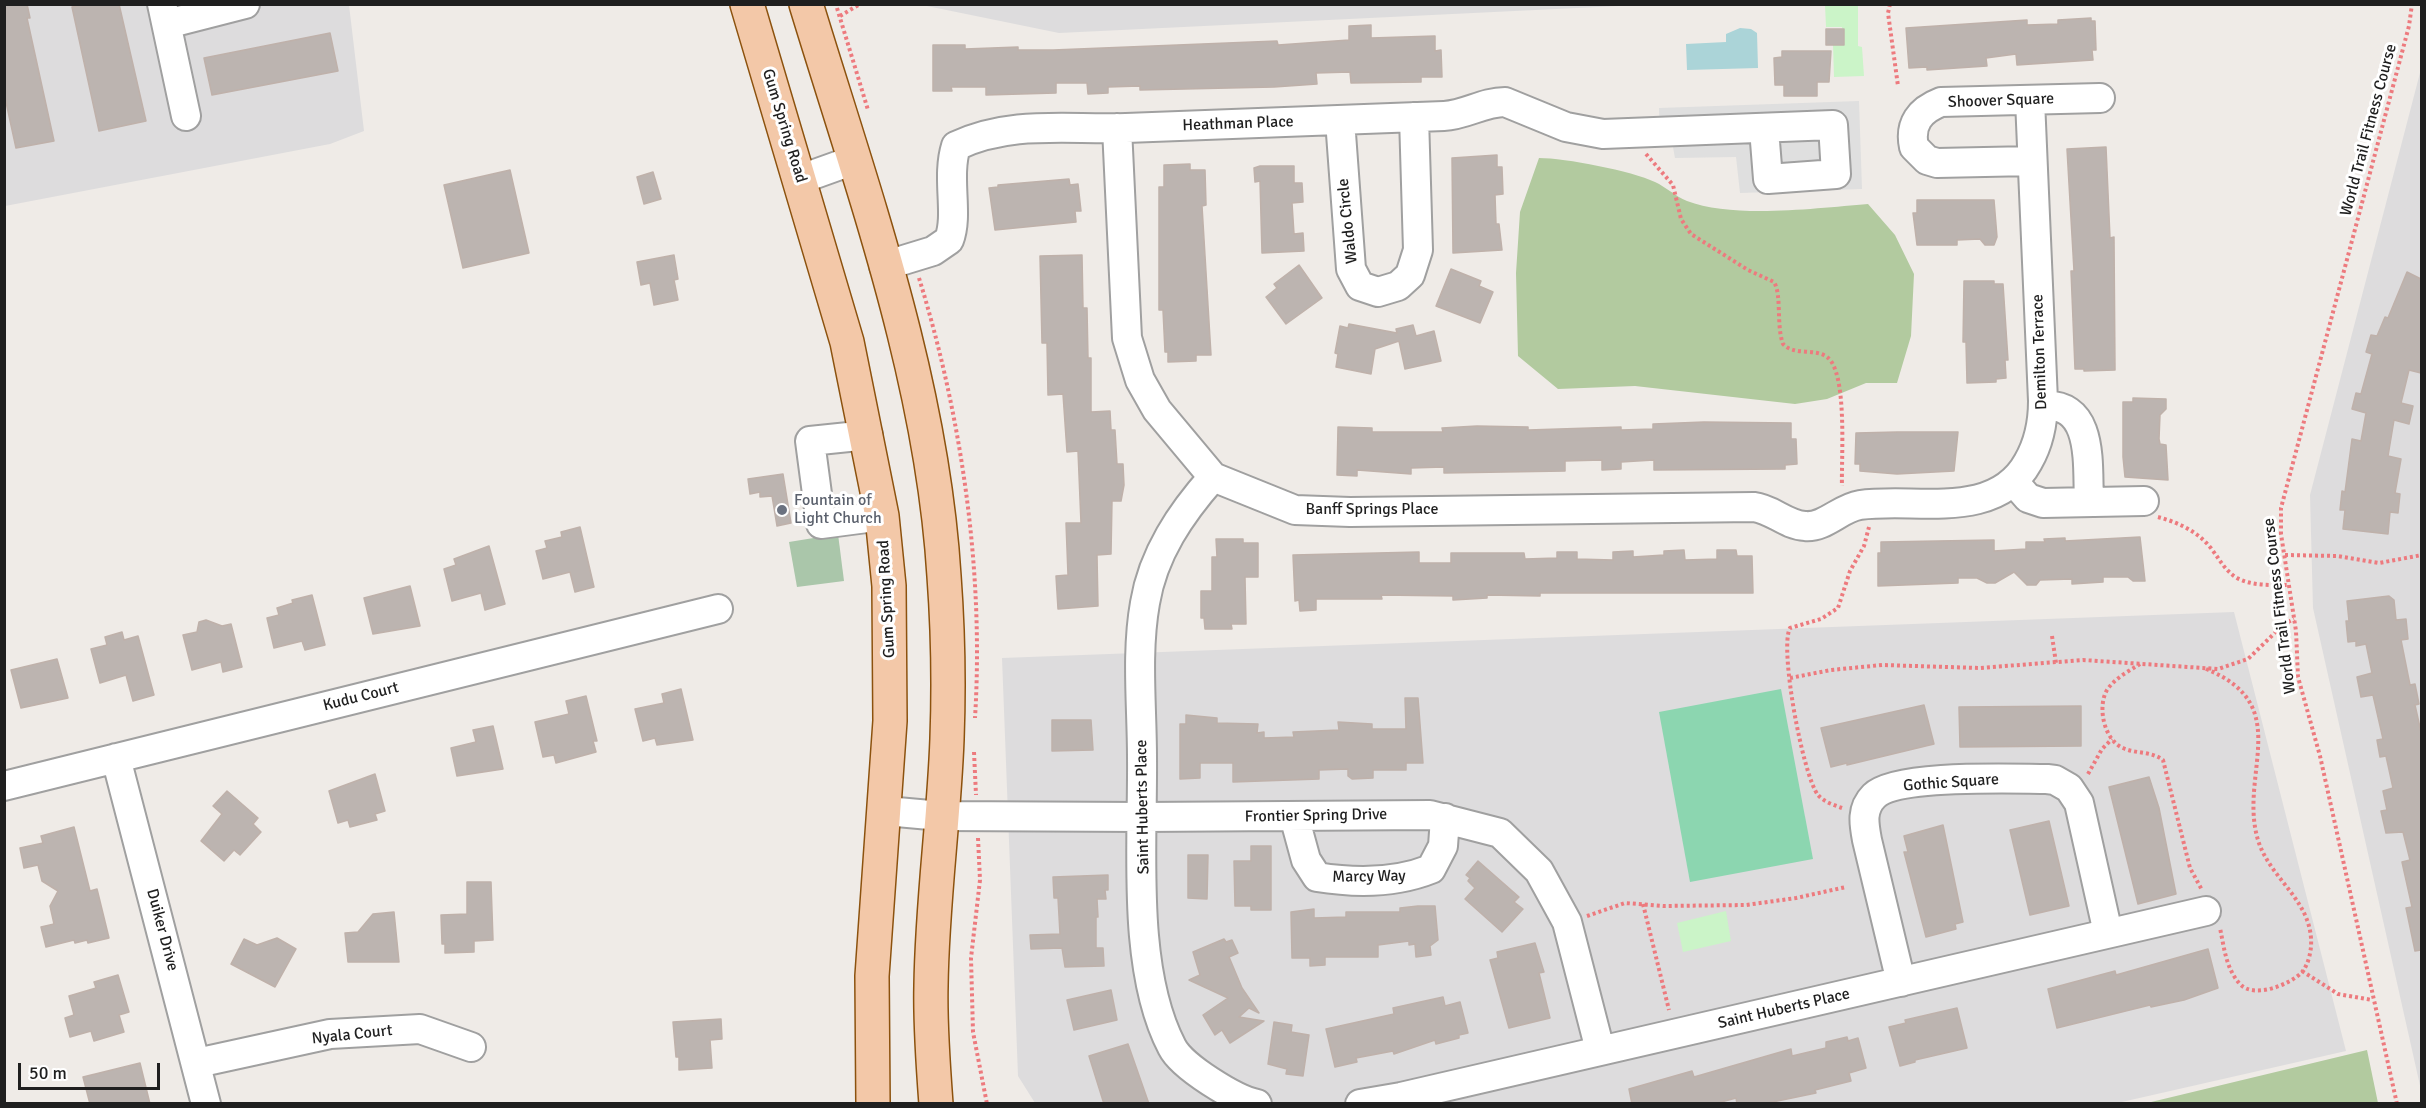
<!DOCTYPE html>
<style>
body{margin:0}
#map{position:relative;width:2426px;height:1108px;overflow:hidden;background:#efebe7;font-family:Signika,sans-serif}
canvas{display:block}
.frame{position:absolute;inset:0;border:6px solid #1f1f1f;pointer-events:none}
.scale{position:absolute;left:18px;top:1063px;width:142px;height:27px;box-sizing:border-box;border:3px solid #1f1f1f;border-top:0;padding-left:8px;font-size:18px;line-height:21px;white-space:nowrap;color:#1f1f1f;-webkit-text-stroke:4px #fff;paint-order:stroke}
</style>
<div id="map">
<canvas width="2426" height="1108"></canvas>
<div class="frame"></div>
<div class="scale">50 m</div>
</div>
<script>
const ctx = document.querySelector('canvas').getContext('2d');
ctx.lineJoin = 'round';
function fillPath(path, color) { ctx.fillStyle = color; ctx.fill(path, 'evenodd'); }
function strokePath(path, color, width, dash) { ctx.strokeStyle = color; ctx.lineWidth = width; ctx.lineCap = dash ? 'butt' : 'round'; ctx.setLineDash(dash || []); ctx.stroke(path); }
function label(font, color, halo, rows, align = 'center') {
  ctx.font = font + ' Signika,sans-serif'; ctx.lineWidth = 6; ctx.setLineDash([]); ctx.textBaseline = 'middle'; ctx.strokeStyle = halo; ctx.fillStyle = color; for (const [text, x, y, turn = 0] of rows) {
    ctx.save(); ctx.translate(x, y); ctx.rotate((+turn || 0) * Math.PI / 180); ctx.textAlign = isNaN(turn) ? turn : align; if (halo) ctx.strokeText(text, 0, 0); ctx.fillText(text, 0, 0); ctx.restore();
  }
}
fillPath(new Path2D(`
 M 5,5 L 349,5 L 364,131 L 330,144 L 5,206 Z
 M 922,5 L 1639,5 L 1059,33 Z
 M 2421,69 L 2421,1090 L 2313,608 L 2310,495 Z
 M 2234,612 L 2346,1051 L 2113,1104 L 1035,1103 L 1018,1076 L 1002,658 Z`), '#dddcdd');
fillPath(new Path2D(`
 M 1539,158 C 1565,158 1632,171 1655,182 C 1666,187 1675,196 1687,201 C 1733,219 1818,208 1868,204 L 1895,235 L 1914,274 L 1911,336 L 1897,383 L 1866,383 L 1827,399 L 1795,404 L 1635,386 L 1558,389 L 1518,356 L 1516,273 L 1520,212 Z
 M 2367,1050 L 2378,1103 L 2147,1103 Z`), '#b2ca9f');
fillPath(new Path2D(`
 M 838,534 L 844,581 L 797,587 L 789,542 Z`), '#aac6aa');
fillPath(new Path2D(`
 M 1825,5 L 1858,5 L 1858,46 L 1862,47 L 1864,76 L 1834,77 L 1833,44 L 1843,44 L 1842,27 L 1826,27 Z
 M 1726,911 L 1731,941 L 1683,952 L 1677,923 Z`), '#cbf4c8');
fillPath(new Path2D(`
 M 1781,689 L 1813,859 L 1690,882 L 1659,712 Z`), '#8cd6b0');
fillPath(new Path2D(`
 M 1859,101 L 1862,189 L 1740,193 L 1736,157 L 1675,158 L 1673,147 L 1660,147 L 1659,108 Z`), '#dfdfdf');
fillPath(new Path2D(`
 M 1740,28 L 1751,29 L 1757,33 L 1758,68 L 1687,70 L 1686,44 L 1726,42 L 1726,34 Z`), '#abd4d8');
const building = new Path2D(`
 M 4,4 L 27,4 L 30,18 L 27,18 L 54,141 L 16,148 L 4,93 Z
 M 85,4 L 119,4 L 146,121 L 99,131 L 72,7 Z
 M 2091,18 L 2091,21 L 2095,21 L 2096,50 L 2092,50 L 2093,60 L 2017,65 L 2016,54 L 1986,58 L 1987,66 L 1927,70 L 1927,67 L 1909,68 L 1906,28 L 2027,20 L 2027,25 L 2058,24 L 2058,20 Z
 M 1371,25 L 1371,38 L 1435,36 L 1435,51 L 1441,50 L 1442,77 L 1421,77 L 1421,82 L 1351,83 L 1350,72 L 1316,73 L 1317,84 L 1274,87 L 1140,90 L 1140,86 L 1108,87 L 1108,93 L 1088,94 L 1087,83 L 1056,83 L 1056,93 L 986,95 L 986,87 L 951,87 L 952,91 L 933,91 L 933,45 L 965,45 L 965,49 L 1018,47 L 1018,50 L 1053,50 L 1277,41 L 1278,45 L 1349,40 L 1349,26 Z
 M 1826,29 L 1844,29 L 1844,45 L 1826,45 Z
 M 330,33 L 338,71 L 212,95 L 204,58 Z
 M 1782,51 L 1831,51 L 1829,82 L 1817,82 L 1817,96 L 1784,96 L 1784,85 L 1775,85 L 1774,58 L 1782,57 Z
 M 2106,147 L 2110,238 L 2114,237 L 2115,370 L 2084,371 L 2084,369 L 2075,369 L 2071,271 L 2074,271 L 2067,149 Z
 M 1497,155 L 1497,167 L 1502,167 L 1503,194 L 1495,195 L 1496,224 L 1499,224 L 1502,250 L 1453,253 L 1452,158 Z
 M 1190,164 L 1190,170 L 1205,170 L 1206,205 L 1202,206 L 1211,355 L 1196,355 L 1196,361 L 1168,362 L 1168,352 L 1165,352 L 1163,310 L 1159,310 L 1159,187 L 1164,187 L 1164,165 Z
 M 1260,166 L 1294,166 L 1294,183 L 1302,183 L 1303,202 L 1292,203 L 1294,234 L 1303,233 L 1304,251 L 1262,253 L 1260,181 L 1255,182 L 1254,168 Z
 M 510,170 L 529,253 L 463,268 L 444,185 Z
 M 653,172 L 661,199 L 644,204 L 637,177 Z
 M 1069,179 L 1070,185 L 1078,184 L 1081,211 L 1075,211 L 1076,222 L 995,230 L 989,188 L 998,187 L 998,185 Z
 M 1917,200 L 1994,200 L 1997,237 L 1994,245 L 1985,245 L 1980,239 L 1957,240 L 1957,245 L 1917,245 L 1913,213 L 1917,213 Z
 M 674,255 L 678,279 L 674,280 L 678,300 L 654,305 L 650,283 L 641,285 L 637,262 Z
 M 1082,255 L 1083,308 L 1087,308 L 1088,358 L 1091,358 L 1091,412 L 1110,411 L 1111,430 L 1115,430 L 1117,464 L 1123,464 L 1124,485 L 1121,501 L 1112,501 L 1111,554 L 1097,555 L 1098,606 L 1058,609 L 1056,576 L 1068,575 L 1066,523 L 1081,523 L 1078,451 L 1067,452 L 1063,394 L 1048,395 L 1047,343 L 1042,343 L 1040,256 Z
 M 1299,265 L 1322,298 L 1286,324 L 1266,297 L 1277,288 L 1274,284 Z
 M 1451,269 L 1481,281 L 1479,286 L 1493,292 L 1480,323 L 1436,306 Z
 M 2407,272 L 2421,279 L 2421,373 L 2409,370 L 2401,403 L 2413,406 L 2409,424 L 2394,420 L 2388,456 L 2401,459 L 2395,493 L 2400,494 L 2398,513 L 2390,512 L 2388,534 L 2343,529 L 2345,510 L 2340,510 L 2342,491 L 2345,492 L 2352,439 L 2361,441 L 2366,413 L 2352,409 L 2356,393 L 2361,394 L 2372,354 L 2366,352 L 2371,335 L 2377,336 L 2385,317 L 2388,318 Z
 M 1964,281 L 1994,281 L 1994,284 L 2003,284 L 2008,360 L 2005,360 L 2006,378 L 1996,379 L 1996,382 L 1967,383 L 1966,342 L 1963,342 Z
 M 1349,324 L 1397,333 L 1396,329 L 1413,325 L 1416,336 L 1434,331 L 1441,361 L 1405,369 L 1399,341 L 1375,349 L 1371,374 L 1336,367 L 1338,354 L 1335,353 L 1340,326 L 1348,328 Z
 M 2133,398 L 2166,399 L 2166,409 L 2160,415 L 2159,439 L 2160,444 L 2166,445 L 2168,480 L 2125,477 L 2123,457 L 2123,402 L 2133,402 Z
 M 1704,422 L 1791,423 L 1791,439 L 1796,439 L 1797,464 L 1785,465 L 1785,469 L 1654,470 L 1654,460 L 1621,462 L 1621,469 L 1602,470 L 1602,460 L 1565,461 L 1565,471 L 1444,473 L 1444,467 L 1411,468 L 1411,474 L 1357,470 L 1357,476 L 1337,475 L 1338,427 L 1372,428 L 1372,432 L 1443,432 L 1442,428 L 1477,426 L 1528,427 L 1528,430 L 1621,427 L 1621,430 L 1653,429 L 1653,424 Z
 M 1897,432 L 1958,432 L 1954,471 L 1897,474 L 1860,471 L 1860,464 L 1855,464 L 1856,433 Z
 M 783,474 L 791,523 L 777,526 L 772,496 L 760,497 L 760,492 L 750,494 L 748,479 Z
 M 580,527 L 594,587 L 575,592 L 570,572 L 543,579 L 536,551 L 547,548 L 545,541 L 562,537 L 561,532 Z
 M 2140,537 L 2145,581 L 2133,581 L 2128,577 L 2103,577 L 2103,582 L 2072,584 L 2072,579 L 2040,580 L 2036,585 L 2027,585 L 2014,572 L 1995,583 L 1987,583 L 1977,578 L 1958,578 L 1958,583 L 1878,586 L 1878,553 L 1881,553 L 1881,542 L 1994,540 L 1994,551 L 2026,549 L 2026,542 L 2045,542 L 2044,539 L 2065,538 L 2065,541 Z
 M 1216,539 L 1243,539 L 1243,543 L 1258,543 L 1258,577 L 1245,577 L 1246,624 L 1231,624 L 1232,629 L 1205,629 L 1204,618 L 1201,618 L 1201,591 L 1212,591 L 1212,557 L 1217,557 Z
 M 489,546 L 505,604 L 485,610 L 481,593 L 452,601 L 444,569 L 456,565 L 454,559 Z
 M 1684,550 L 1685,560 L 1717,559 L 1717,550 L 1736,550 L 1737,556 L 1752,556 L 1753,593 L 1540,593 L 1540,596 L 1487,595 L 1487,598 L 1453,600 L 1453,596 L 1381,595 L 1382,599 L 1316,599 L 1316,610 L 1300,611 L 1299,600 L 1295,601 L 1293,555 L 1419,552 L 1419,563 L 1451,563 L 1451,553 L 1524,553 L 1525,559 L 1557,558 L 1557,552 L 1577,552 L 1577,559 L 1613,560 L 1613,552 L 1633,551 L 1633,557 L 1664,555 L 1664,551 Z
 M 410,586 L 420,626 L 373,634 L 364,598 Z
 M 312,595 L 325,645 L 305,650 L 302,641 L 274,648 L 267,618 L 279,615 L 277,608 L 293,603 L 292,600 Z
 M 2389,596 L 2394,600 L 2396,620 L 2406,619 L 2408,639 L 2401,640 L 2410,685 L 2415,684 L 2419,704 L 2415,705 L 2421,732 L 2421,950 L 2415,951 L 2406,908 L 2412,907 L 2402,862 L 2410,860 L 2403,832 L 2386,833 L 2381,811 L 2387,810 L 2383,791 L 2393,788 L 2386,756 L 2380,757 L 2377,740 L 2383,739 L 2373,695 L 2361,697 L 2357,677 L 2372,673 L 2366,644 L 2356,646 L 2356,641 L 2348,642 L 2346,621 L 2349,621 L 2347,601 Z
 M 206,620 L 222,626 L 231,624 L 242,667 L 223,672 L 221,662 L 192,670 L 183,635 L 197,632 L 199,622 Z
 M 122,632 L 124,640 L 138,636 L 154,695 L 133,701 L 126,675 L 100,683 L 91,649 L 107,645 L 105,637 Z
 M 57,659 L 68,698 L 21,708 L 11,670 Z
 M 681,689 L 693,740 L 657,745 L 655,738 L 643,741 L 635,709 L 664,703 L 662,694 Z
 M 586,696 L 597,741 L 593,741 L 596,752 L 556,763 L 554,755 L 543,757 L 535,722 L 569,714 L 566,701 Z
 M 1405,698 L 1418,698 L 1423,763 L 1406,763 L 1406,770 L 1373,770 L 1373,778 L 1352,779 L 1348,776 L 1348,769 L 1319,770 L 1319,779 L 1233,782 L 1233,763 L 1200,763 L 1200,778 L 1180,779 L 1180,724 L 1186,724 L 1186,715 L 1217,718 L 1217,723 L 1258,724 L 1257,733 L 1264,732 L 1264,738 L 1294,737 L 1293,732 L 1339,730 L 1338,722 L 1372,724 L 1372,729 L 1406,729 Z
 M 1924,705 L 1934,744 L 1847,765 L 1847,763 L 1831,767 L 1821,728 Z
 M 2081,706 L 2081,746 L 1960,747 L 1959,707 Z
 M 1052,720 L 1091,720 L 1093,750 L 1052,751 Z
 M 493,726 L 503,769 L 457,776 L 451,748 L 476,742 L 473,730 Z
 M 375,774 L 385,811 L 375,814 L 377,820 L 350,827 L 348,820 L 338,823 L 329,791 Z
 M 2149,777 L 2159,808 L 2176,894 L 2138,904 L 2109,787 Z
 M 227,791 L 258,818 L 253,824 L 261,832 L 240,855 L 234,850 L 224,861 L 201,841 L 222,814 L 213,806 Z
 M 2049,821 L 2069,906 L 2030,915 L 2010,830 Z
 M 1943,825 L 1963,922 L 1955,924 L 1956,929 L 1926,937 L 1904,852 L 1908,852 L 1904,836 Z
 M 74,827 L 90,891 L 97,889 L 109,938 L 88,943 L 87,940 L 75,943 L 74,940 L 46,947 L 41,927 L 54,924 L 50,906 L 58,891 L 42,881 L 38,865 L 24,868 L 20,848 L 43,843 L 41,836 Z
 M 1251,846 L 1271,846 L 1271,910 L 1251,910 L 1251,906 L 1235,906 L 1234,861 L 1251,861 Z
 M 1188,855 L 1208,855 L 1207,899 L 1188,898 Z
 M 1478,861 L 1519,897 L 1514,902 L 1523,909 L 1502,932 L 1465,899 L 1475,888 L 1468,881 L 1470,878 L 1466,875 Z
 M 1108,875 L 1108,890 L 1105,890 L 1106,899 L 1097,899 L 1098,917 L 1096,917 L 1096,948 L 1103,948 L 1104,966 L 1065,967 L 1062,948 L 1031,949 L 1030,935 L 1060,934 L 1058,898 L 1054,898 L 1053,877 Z
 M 467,882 L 491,882 L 493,940 L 474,941 L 474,952 L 445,953 L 445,944 L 442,944 L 441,915 L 467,914 Z
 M 1418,906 L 1435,906 L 1438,940 L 1430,946 L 1431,955 L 1416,957 L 1415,944 L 1409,945 L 1409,941 L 1378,945 L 1378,957 L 1325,957 L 1325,965 L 1310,966 L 1310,958 L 1292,958 L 1291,912 L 1314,909 L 1314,918 L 1346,917 L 1346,912 L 1400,912 L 1400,908 Z
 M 394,912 L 399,962 L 348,962 L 345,933 L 358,932 L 373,914 Z
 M 277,938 L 296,949 L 275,987 L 231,964 L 244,939 L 257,945 Z
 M 1224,939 L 1226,942 L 1232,940 L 1238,953 L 1229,957 L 1242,988 L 1259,1013 L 1249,1008 L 1239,1017 L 1264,1021 L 1230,1043 L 1222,1030 L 1215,1035 L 1203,1015 L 1228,998 L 1189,980 L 1200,975 L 1193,952 Z
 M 1535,943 L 1544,972 L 1539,973 L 1550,1018 L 1509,1028 L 1490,960 L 1498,958 L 1497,952 Z
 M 2208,949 L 2218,988 L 2184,1000 L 2151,1007 L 2150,1005 L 2057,1028 L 2048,989 L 2115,971 L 2116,975 Z
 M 118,975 L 129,1012 L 119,1015 L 124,1032 L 94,1041 L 91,1031 L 70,1037 L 65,1018 L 74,1015 L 69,996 L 96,988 L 94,982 Z
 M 1111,990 L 1117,1020 L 1074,1030 L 1067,1000 Z
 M 1443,997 L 1445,1006 L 1460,1002 L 1468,1033 L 1459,1035 L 1459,1038 L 1436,1044 L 1435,1040 L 1394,1054 L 1393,1051 L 1356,1058 L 1357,1062 L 1335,1067 L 1326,1029 L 1394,1014 L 1393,1008 Z
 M 1957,1008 L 1967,1048 L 1915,1060 L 1915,1062 L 1900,1066 L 1889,1027 L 1906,1023 L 1905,1020 Z
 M 721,1019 L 722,1039 L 710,1040 L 712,1068 L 679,1070 L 679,1057 L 676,1057 L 673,1022 Z
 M 1274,1022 L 1292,1025 L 1291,1032 L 1309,1035 L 1303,1076 L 1286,1074 L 1287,1069 L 1268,1064 Z
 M 1847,1037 L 1848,1041 L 1858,1038 L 1866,1068 L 1849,1073 L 1851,1081 L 1815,1090 L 1816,1093 L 1763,1104 L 1737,1104 L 1736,1098 L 1714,1104 L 1632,1104 L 1629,1089 L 1692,1071 L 1694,1077 L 1791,1049 L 1792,1056 L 1826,1048 L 1826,1042 Z
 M 1128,1044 L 1149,1104 L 1104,1104 L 1089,1056 Z
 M 140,1063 L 150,1104 L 90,1104 L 83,1077 Z`);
fillPath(building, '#bcb4b0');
strokePath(building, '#bfb1aa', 1.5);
const minor = new Path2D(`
 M 162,4 L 186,116
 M 167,24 L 245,4
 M 1340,120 L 1351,269 L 1360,286 L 1378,292 L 1398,286 L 1410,275 L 1418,250 L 1414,117
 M 1117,128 L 1127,338 L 1140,380 L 1157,410 L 1213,477 L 1295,510 L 1350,512 L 1754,507 C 1772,509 1786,525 1805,526 C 1825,528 1840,508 1860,505 C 1915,497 1995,522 2028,462 C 2039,443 2043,423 2043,401 L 2030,100
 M 2032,161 L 1937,163 L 1927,160 L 1914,147 C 1909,124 1920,110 1941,102 L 2100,98
 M 801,179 L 854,160
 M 884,266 L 933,251 L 949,240 C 959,214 946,178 956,146 C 1011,120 1067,130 1126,128 C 1232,124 1338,120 1444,116 C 1466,115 1483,102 1505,102 L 1566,127 L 1603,134 L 1833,125 L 1836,174 L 1768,179 L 1764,129
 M 2043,406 C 2095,402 2087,466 2089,501
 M 868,435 L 810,441 L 821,524 L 882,516
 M 1213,477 C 1181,513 1153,554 1145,603 C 1136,653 1142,707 1142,757 C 1143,844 1131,969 1172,1047 C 1182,1067 1236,1100 1257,1104
 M 2014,482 L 2028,498 L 2043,503 L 2144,501
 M 116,758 L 206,1104
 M 4,786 L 718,609
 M 886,811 L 941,816 L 1143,817 L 1430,815 L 1500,833 L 1539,871 L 1567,922 L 1600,1050
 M 1294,816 L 1306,860 L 1317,877 C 1354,883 1396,883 1431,869 L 1443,846 L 1445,818
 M 1901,982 L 1867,840 C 1864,824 1861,809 1874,796 C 1896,774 2012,779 2047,779 L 2055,780 L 2069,788 L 2079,803 L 2108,933
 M 197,1063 L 330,1034 L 420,1029 L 471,1047
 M 1360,1104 L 1401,1097 L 2206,911`);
const major = new Path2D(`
 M 747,4 L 847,342 L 882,516 L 889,586 L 890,721 L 872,976 L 873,1104
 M 806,4 C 863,191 932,380 944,576 C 948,630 949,685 947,739 C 944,821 932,903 931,986 C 930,1025 933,1064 936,1104`);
strokePath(minor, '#a0a0a0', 32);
strokePath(major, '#8c520e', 36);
strokePath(new Path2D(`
 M 1890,4 L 1888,13 L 1898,86
 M 837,8 L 868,110
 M 840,16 L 860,4
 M 1646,154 L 1673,185 L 1681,219 L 1691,234 L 1748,270 L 1774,282 C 1782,295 1776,325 1783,344 C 1794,356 1815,348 1827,357 C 1848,372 1841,460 1842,486
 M 919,278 C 962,418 984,572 975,718
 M 2158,517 C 2177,522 2197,531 2210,547 C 2219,558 2224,570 2237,578 C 2252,586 2271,585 2288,585
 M 2285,555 L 2337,556 L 2379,563 L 2422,555
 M 2052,636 L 2056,663
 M 2140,664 C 2129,671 2115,678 2107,690 C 2097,707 2104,740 2123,748 C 2136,754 2151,751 2163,760 L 2190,868 L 2202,890
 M 2206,669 C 2296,705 2238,774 2258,840 C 2270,880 2314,901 2311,947 C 2310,955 2308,965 2302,972 C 2290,985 2253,999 2240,984 C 2226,969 2224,947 2220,928
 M 1790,678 L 1831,670 L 1882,665 L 1980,668 L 2083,660 L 2218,669 L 2248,659 L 2284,624 L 2294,619
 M 974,752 L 976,795
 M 2088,774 L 2102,749 L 2112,739
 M 1842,808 C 1834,805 1824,802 1818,795 C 1803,776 1779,648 1790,628 L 1821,619 L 1838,608 L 1850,571 L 1864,546 L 1869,527
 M 978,838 L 980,880 L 971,958 L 973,1032 L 987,1104
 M 1643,904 L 1669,1010
 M 1587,916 L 1625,903 L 1664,906 L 1746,905 L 1796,898 L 1846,887
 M 2302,971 L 2338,994 L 2372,1000
 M 2397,1104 L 2320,756 L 2298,677 L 2296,631 L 2281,534 L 2281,508 L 2409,26 L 2412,4`), '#ed7a7e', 4, [3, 3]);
strokePath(minor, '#fff', 28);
strokePath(major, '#f3c8a8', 33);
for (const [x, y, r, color] of [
 [782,510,6,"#6b7280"]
]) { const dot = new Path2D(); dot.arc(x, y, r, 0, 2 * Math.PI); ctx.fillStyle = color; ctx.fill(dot); strokePath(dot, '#fff', 2); }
label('16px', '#1f1f1f', '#fff', [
 ["Shoover Square",2001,101,-2],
 ["Heathman Place",1238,124,-2],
 ["Gum Spring Road",784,126,73],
 ["World Trail Fitness Course",2369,130,-75],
 ["Waldo Circle",1348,221,-96],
 ["Demilton Terrace",2040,352,-92],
 ["Banff Springs Place",1372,510],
 ["Gum Spring Road",887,599,-93],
 ["World Trail Fitness Course",2280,606,-97],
 ["Kudu Court",361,697,-14],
 ["Gothic Square",1951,783,-4],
 ["Saint Huberts Place",1143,807,-91],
 ["Frontier Spring Drive",1316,816,-1],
 ["Marcy Way",1369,877,-1],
 ["Duiker Drive",162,930,75],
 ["Saint Huberts Place",1784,1009,-13],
 ["Nyala Court",352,1035,-6]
]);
label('16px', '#5b616d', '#fff', [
 ["Fountain of",794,501],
 ["Light Church",794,519]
], 'left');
</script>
